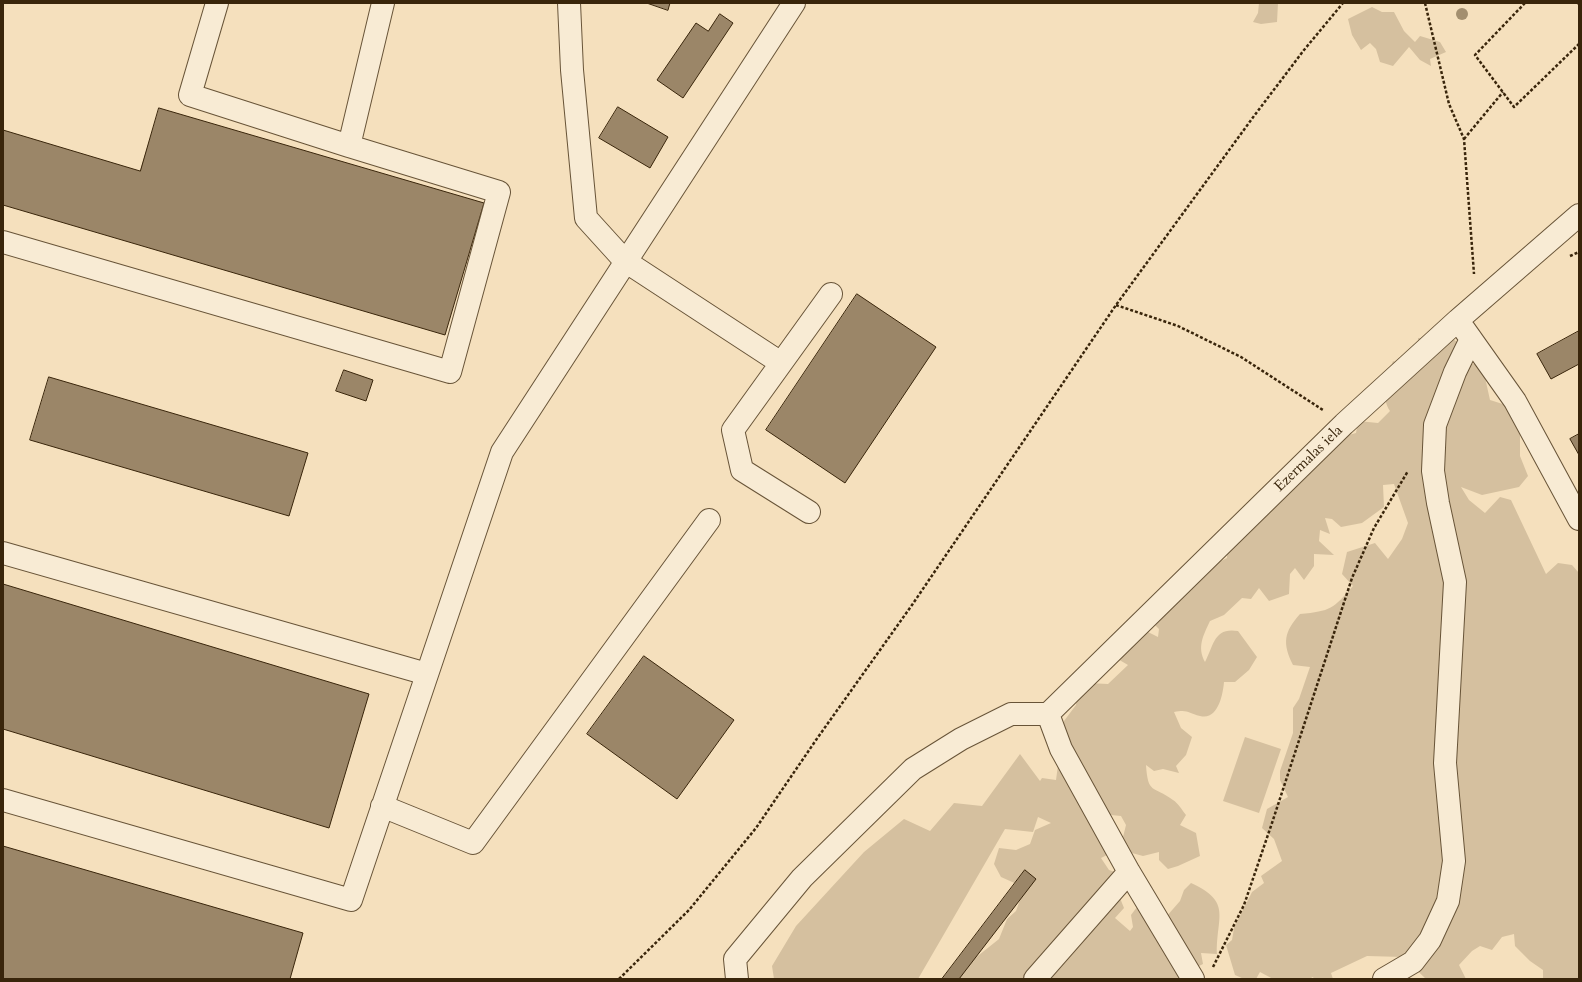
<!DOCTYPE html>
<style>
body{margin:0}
#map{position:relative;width:1582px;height:982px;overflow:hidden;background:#f5e0bd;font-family:Cardo,serif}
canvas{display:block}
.frame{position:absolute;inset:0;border:4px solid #39250b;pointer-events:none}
</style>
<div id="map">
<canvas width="1582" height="982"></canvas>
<div class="frame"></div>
</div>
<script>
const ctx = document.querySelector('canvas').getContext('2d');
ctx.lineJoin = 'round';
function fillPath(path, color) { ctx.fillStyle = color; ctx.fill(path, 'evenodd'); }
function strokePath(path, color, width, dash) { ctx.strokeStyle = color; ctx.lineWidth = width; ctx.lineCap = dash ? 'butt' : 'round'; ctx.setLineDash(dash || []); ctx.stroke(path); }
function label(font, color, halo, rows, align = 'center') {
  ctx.font = font + ' Cardo,serif'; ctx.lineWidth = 3.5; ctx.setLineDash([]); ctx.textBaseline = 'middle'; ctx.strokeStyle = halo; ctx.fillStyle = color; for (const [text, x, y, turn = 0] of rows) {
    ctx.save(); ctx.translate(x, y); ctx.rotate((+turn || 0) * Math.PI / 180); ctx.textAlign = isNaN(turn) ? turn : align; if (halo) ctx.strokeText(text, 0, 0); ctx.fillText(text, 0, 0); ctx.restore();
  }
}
fillPath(new Path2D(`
 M 1259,3 L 1278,3 L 1277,22 L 1261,24 L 1253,22 L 1258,13 Z
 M 1372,7 L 1382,12 L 1394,12 L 1404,31 L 1415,42 L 1420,36 L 1440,42 L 1446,52 L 1430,59 L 1431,66 L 1420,60 L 1409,47 L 1393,66 L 1380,62 L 1376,49 L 1370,43 L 1361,50 L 1352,35 L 1348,19 Z
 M 1450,337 L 1466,348 L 1462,364 L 1482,364 L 1490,400 L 1509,406 L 1520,434 L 1520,456 L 1528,476 L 1519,487 L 1482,495 L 1461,487 L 1469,500 L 1485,513 L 1500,497 L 1511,500 L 1546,574 L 1558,563 L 1572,565 L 1579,573 L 1579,979 L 1543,979 L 1543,970 L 1530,961 L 1515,946 L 1514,934 L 1502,937 L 1492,950 L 1480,946 L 1472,951 L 1459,965 L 1466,979 L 1426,979 L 1403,957 L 1367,956 L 1331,973 L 1333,979 L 1314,979 L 1313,977 L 1309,979 L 1273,979 L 1260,972 L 1256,979 L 1244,979 L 1235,975 L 1226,945 L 1232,940 L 1234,928 L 1252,892 L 1264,883 L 1261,876 L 1282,861 L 1274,839 L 1262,828 L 1267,809 L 1288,797 L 1280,780 L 1280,771 L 1293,733 L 1293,708 L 1299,699 L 1310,667 L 1293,665 C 1282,643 1284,632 1300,614 C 1331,611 1333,609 1353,586 L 1342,574 L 1347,552 L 1375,543 L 1388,559 L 1402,539 L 1408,523 L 1394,484 L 1383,485 L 1384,507 L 1362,523 L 1341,527 L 1332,519 L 1325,518 L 1330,534 L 1320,530 L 1319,541 L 1334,555 L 1314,554 L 1314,566 L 1304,580 L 1295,568 L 1290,574 L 1289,594 L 1269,601 L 1259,588 L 1251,599 L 1242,598 L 1224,615 L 1210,621 C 1203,636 1197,647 1205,662 C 1214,645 1214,627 1238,631 L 1257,657 L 1249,670 L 1235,682 L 1224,682 C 1223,694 1218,721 1200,716 C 1188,713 1188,709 1174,712 L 1181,728 L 1192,737 L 1186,755 L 1176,766 L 1179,773 L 1163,769 L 1154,771 L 1146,765 C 1148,795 1153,785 1173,800 C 1178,803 1182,810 1186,815 L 1180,825 L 1196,833 L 1200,856 L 1178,866 L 1168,869 L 1159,860 L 1159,852 L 1143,856 L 1132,853 L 1123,837 L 1126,825 L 1121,816 L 1111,815 L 1106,823 L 1111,853 L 1101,858 L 1109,870 L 1120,874 L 1118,893 L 1124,908 L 1115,918 L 1130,931 L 1133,927 L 1131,915 L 1137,907 L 1163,950 L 1166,917 L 1180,901 L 1184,890 L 1191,883 C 1233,902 1216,917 1217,954 L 1201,953 L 1203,964 L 1193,969 L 1182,979 L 954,979 L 959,971 L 999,939 L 1007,919 L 1016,911 L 1021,897 L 1019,885 L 1001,877 L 994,864 L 999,848 L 1016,850 L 1030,844 L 1035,830 L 1051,823 L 1038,817 L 1033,832 L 1005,829 L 918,979 L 774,979 L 772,966 L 796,926 L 864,852 L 904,819 L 930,831 L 954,803 L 982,806 L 1020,754 L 1040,781 L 1042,778 L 1056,780 L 1064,721 L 1076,705 L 1077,693 L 1088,683 L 1108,684 L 1128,665 L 1116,658 L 1144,630 L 1158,637 L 1159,629 L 1153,623 L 1176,593 L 1184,597 L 1214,557 L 1219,562 L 1227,558 L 1227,549 L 1265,511 L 1270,512 L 1270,506 L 1345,436 L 1356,433 L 1358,421 L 1378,423 L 1390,411 C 1380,396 1387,378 1393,361 L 1400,364 L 1409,357 L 1409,349 L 1414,348 L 1418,342 L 1418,338 Z
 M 1245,737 L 1281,749 L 1259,813 L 1223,801 Z`), '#d5c09f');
const building = new Path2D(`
 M 647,3 L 670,3 L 668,10 Z
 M 720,14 L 733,23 L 683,98 L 657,80 L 696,23 L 708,31 Z
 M 618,107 L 668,137 L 650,168 L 599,138 Z
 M 159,108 L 484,203 L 445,335 L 3,205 L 3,130 L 140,171 Z
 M 857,294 L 936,347 L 845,483 L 766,430 Z
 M 1579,331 L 1579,364 L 1551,379 L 1537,354 Z
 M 344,370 L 373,380 L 366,401 L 336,391 Z
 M 49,377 L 308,453 L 289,516 L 30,440 Z
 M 1579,434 L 1579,455 L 1570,439 Z
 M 3,584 L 369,694 L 329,828 L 3,729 Z
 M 644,656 L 734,720 L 677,799 L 587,734 Z
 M 3,846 L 303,933 L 290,979 L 3,979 Z
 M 1025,870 L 1036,879 L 959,979 L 942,979 Z`);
fillPath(building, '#9b8668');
strokePath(building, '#39250b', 1);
const minor = new Path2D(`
 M 217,3 L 190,95 L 349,146 L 383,3
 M 569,3 L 572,70 L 586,218 L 625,261 L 781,363
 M 3,242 L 450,372 L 499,192 L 349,146
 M 1464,329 L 1515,401 L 1579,519
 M 809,512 L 742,470 L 733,430 L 831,294
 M 3,553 L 427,674
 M 1048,714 L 1344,424 L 1458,320 L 1579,215
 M 1048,714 L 1061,749 L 1129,872 L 1193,979
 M 3,800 L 351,900 L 502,452 L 794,3
 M 382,806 L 473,843 L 709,520
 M 737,979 L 735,959 L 802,878 L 913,769 L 961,739 L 1011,714 L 1048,714
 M 1035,979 L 1129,872
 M 1384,979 L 1413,962 L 1430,940 L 1448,901 L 1454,861 L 1445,763 L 1455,582 L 1438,503 L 1433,471 L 1435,425 L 1455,372 L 1471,339`);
strokePath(minor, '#685438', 24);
strokePath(new Path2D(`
 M 1425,3 L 1449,104 L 1464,139 L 1474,274
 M 1525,3 L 1475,55 L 1514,107 L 1579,44
 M 1578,3 L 1579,4
 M 1464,139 L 1503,92
 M 1570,256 L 1579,252
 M 1116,305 L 1178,326 L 1241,357 L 1323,410
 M 1213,967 L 1244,905 L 1272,823 L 1352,578 L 1374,528 L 1408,471
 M 619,979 L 689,910 L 756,828 L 816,740 L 912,605 L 1116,305 L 1254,116 L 1304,50 L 1343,3`), '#39250b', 2.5, [3, 2]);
strokePath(minor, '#f8ebd4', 22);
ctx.fillStyle = '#a38f6f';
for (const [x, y] of [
 [1462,14]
]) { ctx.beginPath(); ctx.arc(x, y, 6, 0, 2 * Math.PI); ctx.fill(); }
label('15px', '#39250b', '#f8ebd4', [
 ["Ezermalas iela",1309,459,-44]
]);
</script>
